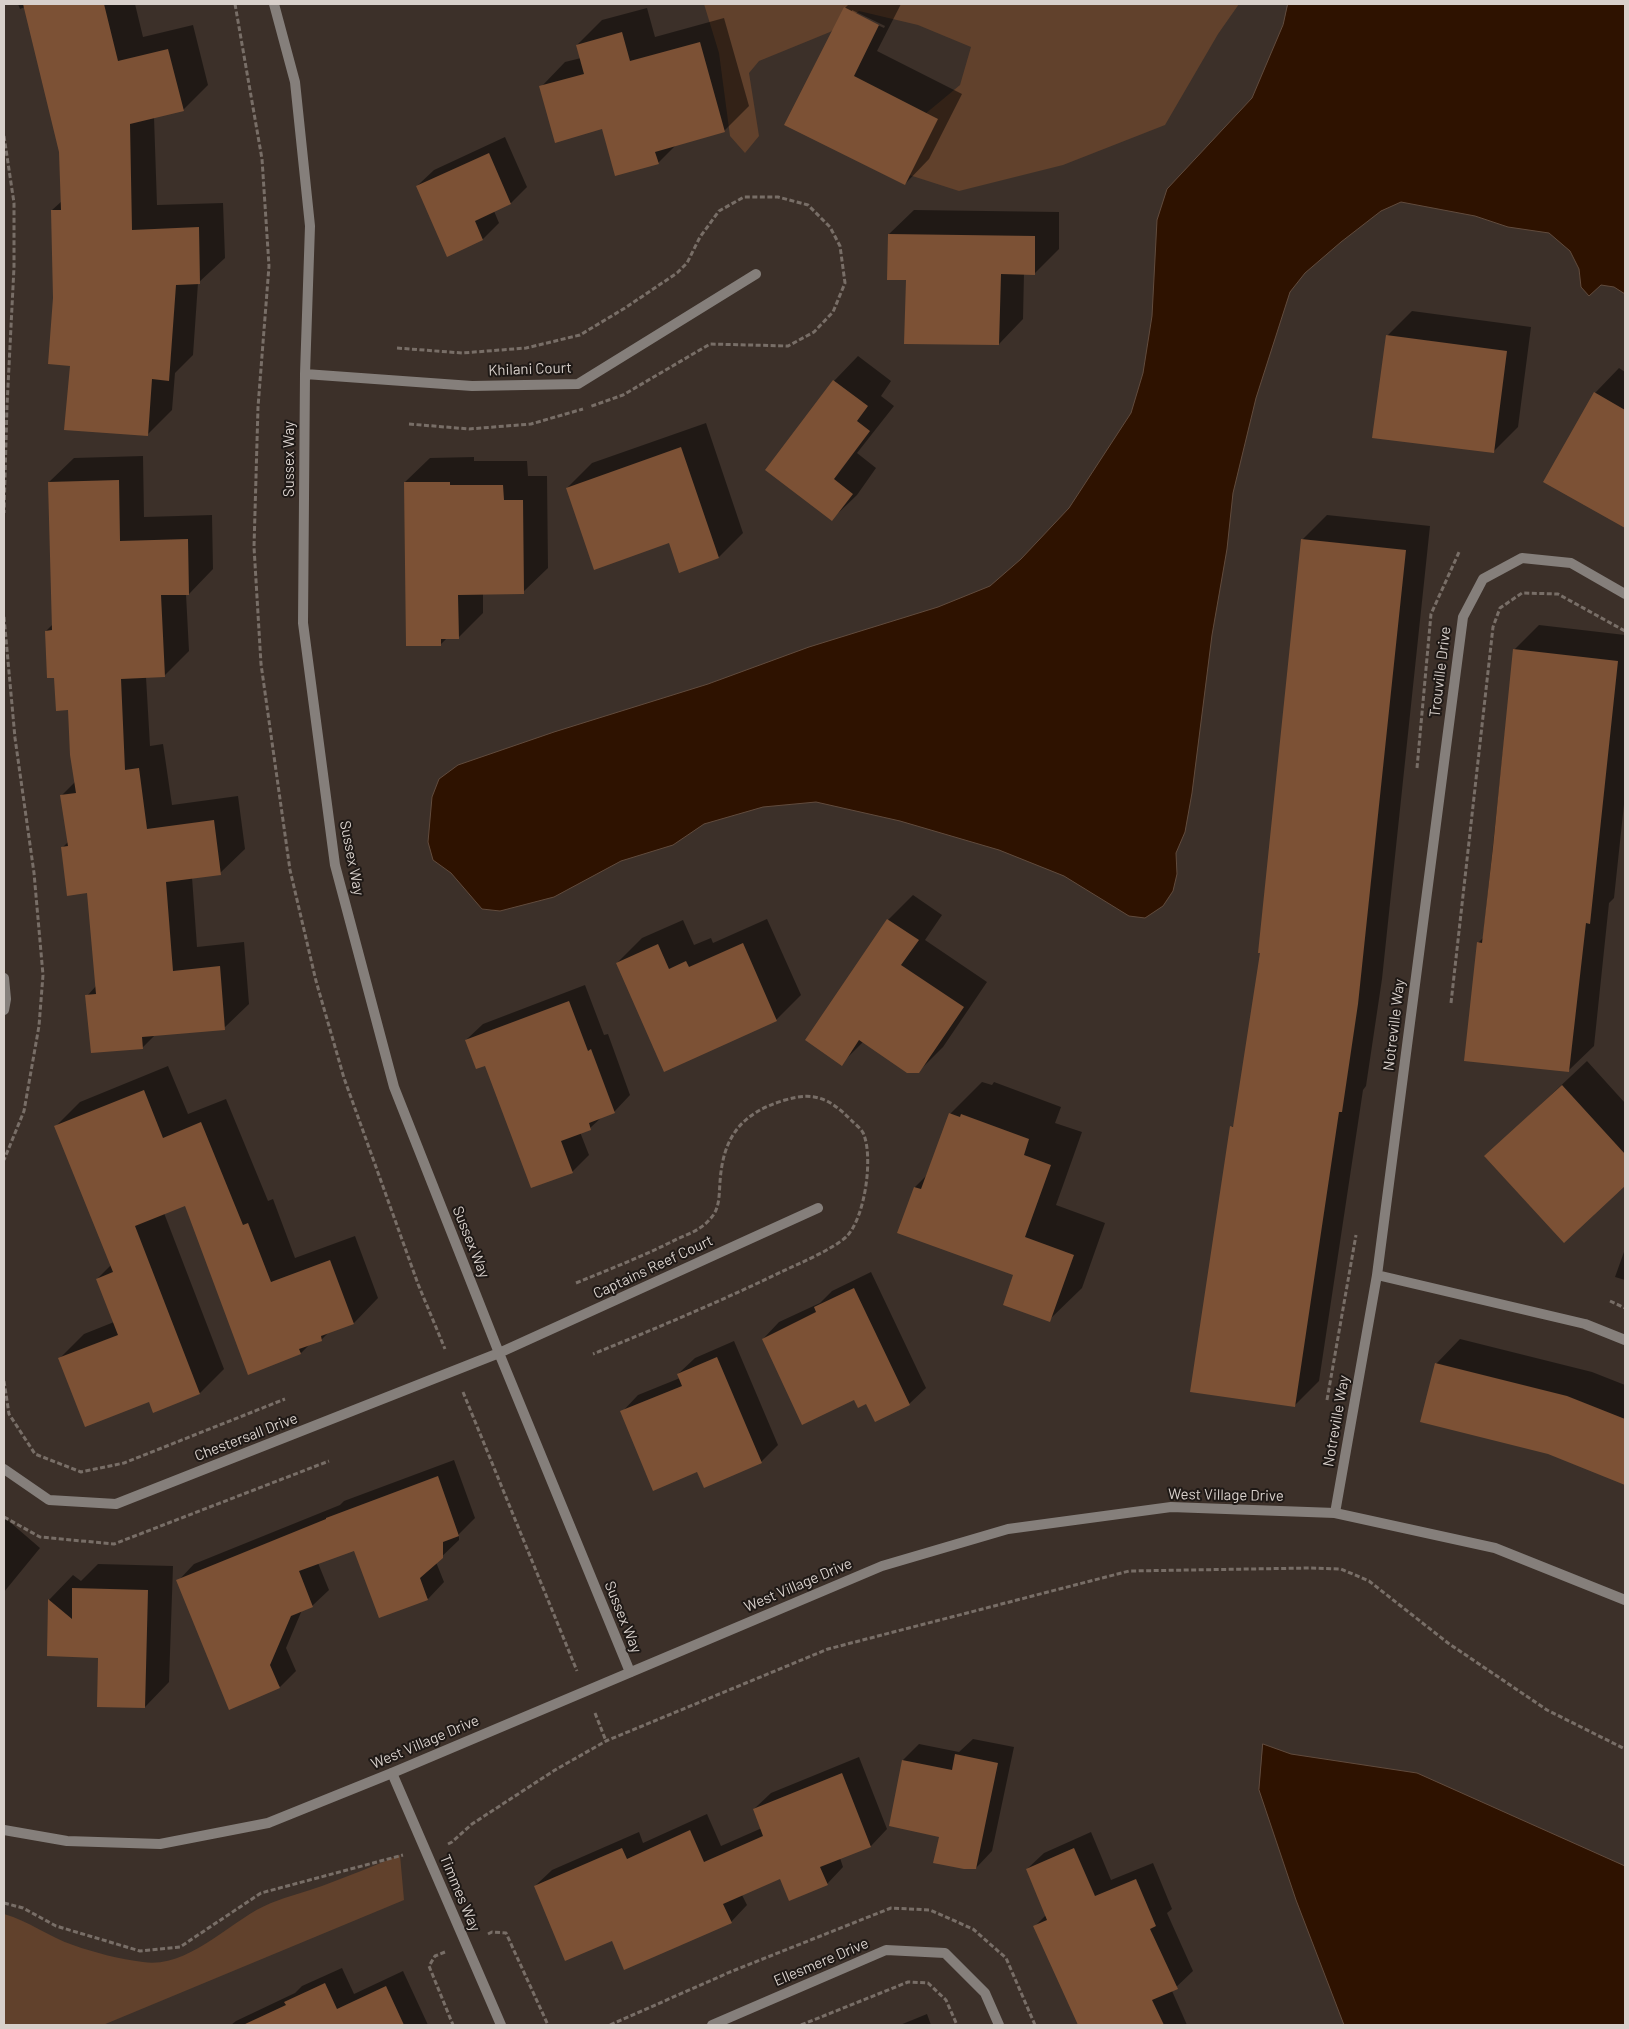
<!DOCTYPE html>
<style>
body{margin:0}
#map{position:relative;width:1629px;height:2029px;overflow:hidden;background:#3c3029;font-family:Barlow,sans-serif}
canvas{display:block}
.frame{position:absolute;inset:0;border:5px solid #d8d0cb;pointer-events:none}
</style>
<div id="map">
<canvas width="1629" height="2029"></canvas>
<div class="frame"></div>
</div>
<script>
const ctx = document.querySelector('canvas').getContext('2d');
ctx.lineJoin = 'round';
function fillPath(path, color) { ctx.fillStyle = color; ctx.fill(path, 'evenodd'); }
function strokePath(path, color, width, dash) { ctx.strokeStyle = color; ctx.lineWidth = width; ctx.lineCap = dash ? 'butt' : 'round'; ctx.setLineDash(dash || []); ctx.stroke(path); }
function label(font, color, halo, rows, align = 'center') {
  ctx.font = font + ' Barlow,sans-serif'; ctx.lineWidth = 4; ctx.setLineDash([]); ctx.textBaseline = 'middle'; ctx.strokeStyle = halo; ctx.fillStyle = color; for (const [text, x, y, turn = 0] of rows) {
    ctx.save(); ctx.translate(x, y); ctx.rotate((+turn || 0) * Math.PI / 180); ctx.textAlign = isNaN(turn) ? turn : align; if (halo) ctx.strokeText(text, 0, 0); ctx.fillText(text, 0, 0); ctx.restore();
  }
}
fillPath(new Path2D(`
 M 704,4 L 1239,4 L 1218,34 L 1165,125 L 1063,165 L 959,191 L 903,173 L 901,134 L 960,85 L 971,47 L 918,25 L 859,11 L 830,32 L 759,61 L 749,73 L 759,136 L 745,153 L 730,136 L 719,53 Z
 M 400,1855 L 404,1900 L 103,2025 L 4,2025 L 4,1914 C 29,1921 49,1937 73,1945 C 95,1953 120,1959 143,1962 C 190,1969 231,1919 271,1903 C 288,1896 305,1892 322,1886 C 348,1876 374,1866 400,1855 Z`), '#61412c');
const water = new Path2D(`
 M 1288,4 L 1625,4 L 1625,294 L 1614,287 L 1601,285 L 1589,296 L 1581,287 L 1579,269 L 1570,251 L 1549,233 L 1508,227 L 1475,216 L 1401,202 L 1381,211 L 1341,242 L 1305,273 L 1290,292 L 1256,398 L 1233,493 L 1227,549 L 1212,635 L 1192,793 L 1185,832 L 1176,853 L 1177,874 L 1173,891 L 1163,906 L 1145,918 L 1129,916 L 1064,876 L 999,850 L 900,821 L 816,802 L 763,807 L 704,824 L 673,845 L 621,861 L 554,897 L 500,911 L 482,909 L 451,873 L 433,860 L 428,842 L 432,797 L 439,779 L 458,765 L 554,732 L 708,684 L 809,647 L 938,607 L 990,586 L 1021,559 L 1069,508 L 1131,413 L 1143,373 L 1152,316 L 1157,220 L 1167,189 L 1252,98 L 1283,25 Z
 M 1263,1744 L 1291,1754 L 1417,1773 L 1625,1866 L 1625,2025 L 1344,2025 L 1296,1900 L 1259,1790 Z`);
fillPath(water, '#2e1200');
strokePath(water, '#614b3d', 1);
fillPath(new Path2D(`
 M 18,4 L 135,4 L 143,37 L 193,25 L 208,85 L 183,110 L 154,117 L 157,205 L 223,203 L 225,258 L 198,283 L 193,355 L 175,373 L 172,410 L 147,435 L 71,365 L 54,298 L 52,210 L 62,201 L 60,152 L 25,7 L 20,9 Z
 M 849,4 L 901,4 L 877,51 L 962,94 L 929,159 L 905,184 L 786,124 L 845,8 ZM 852,10 L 885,26 L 884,28 L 852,13 Z
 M 647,8 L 655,37 L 724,18 L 749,106 L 724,131 L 677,144 L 658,163 L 541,87 L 565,62 L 581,58 L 577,45 L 602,20 Z
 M 505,137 L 527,187 L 511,203 L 494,211 L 499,223 L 483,239 L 448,255 L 417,186 L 434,170 Z
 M 914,210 L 1059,212 L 1059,249 L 1034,274 L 1024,273 L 1023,319 L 999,344 L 907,279 L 889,234 Z
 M 1412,311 L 1531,327 L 1518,427 L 1493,452 L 1387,336 Z
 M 858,356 L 891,381 L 881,396 L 894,406 L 857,453 L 876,468 L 857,495 L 832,519 L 834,381 Z
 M 1619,368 L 1625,372 L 1625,526 L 1545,482 L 1595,393 Z
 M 706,423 L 743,533 L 719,557 L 680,571 L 670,541 L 567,488 L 592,463 Z
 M 143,456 L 144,517 L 212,515 L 213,569 L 189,594 L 186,594 L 189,651 L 164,676 L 146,677 L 150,746 L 163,744 L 172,805 L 238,796 L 245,849 L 220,873 L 192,877 L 197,947 L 244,942 L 249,1004 L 224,1028 L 156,1034 L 142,1048 L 87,996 L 96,986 L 89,892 L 62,848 L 68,842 L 62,795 L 75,782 L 69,709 L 55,677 L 46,631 L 53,624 L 49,482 L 74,458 Z
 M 474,457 L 474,461 L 527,461 L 528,476 L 547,476 L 548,568 L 523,592 L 483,593 L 483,613 L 458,638 L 447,638 L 440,645 L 405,482 L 430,458 Z
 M 1327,515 L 1430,526 L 1382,979 L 1366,1086 L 1363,1090 L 1319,1381 L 1294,1406 L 1232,1127 L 1235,1124 L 1261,952 L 1302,540 Z
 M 1539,625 L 1625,635 L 1625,795 L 1614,898 L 1609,903 L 1594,1046 L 1569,1070 L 1478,943 L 1483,938 L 1514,650 Z
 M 913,895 L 942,915 L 925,940 L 987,982 L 943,1047 L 918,1072 L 864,1041 L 841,1064 L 888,920 Z
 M 767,919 L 801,995 L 776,1020 L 617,963 L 642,938 L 683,920 L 694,945 L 711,938 L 713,943 Z
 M 585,985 L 604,1035 L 608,1034 L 630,1095 L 614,1112 L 603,1116 L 590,1128 L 580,1132 L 589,1155 L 572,1172 L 466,1040 L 483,1024 Z
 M 1587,1061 L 1625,1103 L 1625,1185 L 1564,1242 L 1485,1157 Z
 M 168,1066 L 188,1114 L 226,1099 L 268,1201 L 273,1199 L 295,1258 L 355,1236 L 378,1298 L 354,1323 L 329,1332 L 322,1339 L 310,1344 L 301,1353 L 185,1205 L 164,1213 L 224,1369 L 200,1393 L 150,1400 L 59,1359 L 84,1334 L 114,1322 L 97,1279 L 111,1265 L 56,1126 L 80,1102 Z
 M 982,1082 L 992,1085 L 994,1082 L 1061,1107 L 1055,1123 L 1082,1132 L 1056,1205 L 1105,1223 L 1082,1288 L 1049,1320 L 1015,1275 L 899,1232 L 915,1187 L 926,1176 L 950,1114 Z
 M 1625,1249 L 1625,1280 L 1615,1277 Z
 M 871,1272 L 926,1388 L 909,1404 L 855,1399 L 763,1339 L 779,1322 L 820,1303 L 832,1291 Z
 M 1460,1339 L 1592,1372 L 1625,1385 L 1625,1484 L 1549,1453 L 1436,1364 Z
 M 734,1341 L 778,1445 L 761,1462 L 698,1471 L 622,1412 L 638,1395 L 680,1378 L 678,1374 L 695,1358 Z
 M 454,1460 L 475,1518 L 459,1534 L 459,1540 L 436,1562 L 444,1582 L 428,1599 L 355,1549 L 318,1563 L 329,1590 L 312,1606 L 302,1610 L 286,1648 L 296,1671 L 280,1687 L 178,1581 L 194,1564 L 340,1505 L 344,1501 Z
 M 4,1517 L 40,1548 L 4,1592 Z
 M 98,1564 L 173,1566 L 169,1682 L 145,1707 L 100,1656 L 48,1655 L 49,1600 L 73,1575 L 81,1581 Z
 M 973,1739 L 1014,1747 L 992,1851 L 976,1868 L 940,1836 L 903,1760 L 919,1744 L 959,1752 Z
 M 859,1757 L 887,1829 L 871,1846 L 840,1858 L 843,1867 L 827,1884 L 781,1877 L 742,1895 L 747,1905 L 731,1922 L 613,1939 L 535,1886 L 552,1870 L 639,1832 L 643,1843 L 707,1814 L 721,1846 L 762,1828 L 754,1809 L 771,1793 Z
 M 1091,1832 L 1111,1880 L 1153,1863 L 1172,1909 L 1167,1913 L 1193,1971 L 1172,1991 L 1187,2025 L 1089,2025 L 1035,1926 L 1047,1914 L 1027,1869 L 1044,1853 Z
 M 342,1968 L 354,1994 L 403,1971 L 428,2025 L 231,2025 L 236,2021 L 295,1993 L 302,1986 Z
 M 927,2014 L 931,2025 L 900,2025 Z`), '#0007');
fillPath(new Path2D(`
 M 23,4 L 104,4 L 118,61 L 168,49 L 184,111 L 130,124 L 132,230 L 199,227 L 200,284 L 176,285 L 169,381 L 152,379 L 148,436 L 64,430 L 70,366 L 48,364 L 53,298 L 51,210 L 61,210 L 59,152 Z
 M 844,7 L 879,25 L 854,76 L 938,119 L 905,185 L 784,125 Z
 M 622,32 L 630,61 L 700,42 L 725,132 L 655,152 L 659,164 L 615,176 L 602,129 L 555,143 L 539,86 L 584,74 L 576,45 Z
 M 489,153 L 511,204 L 475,221 L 483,240 L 447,257 L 416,186 Z
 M 888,234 L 1035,236 L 1035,275 L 1001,274 L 999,345 L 904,344 L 906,280 L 887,280 Z
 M 1386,335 L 1507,351 L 1494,453 L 1372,438 Z
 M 833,380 L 868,406 L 857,421 L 870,431 L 834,479 L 853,494 L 832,521 L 765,470 Z
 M 1594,392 L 1625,410 L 1625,528 L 1543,482 Z
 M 681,447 L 719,558 L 679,573 L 669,543 L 594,570 L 566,488 Z
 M 119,480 L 120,541 L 188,539 L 189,595 L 161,595 L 165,677 L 121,679 L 125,770 L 139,768 L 147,829 L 214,820 L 221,875 L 166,882 L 173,971 L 220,966 L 225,1030 L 142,1037 L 143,1049 L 91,1053 L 85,995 L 96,994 L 87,893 L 67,896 L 61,847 L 68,846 L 60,795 L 76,793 L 70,755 L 68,710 L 56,711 L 54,678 L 47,678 L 45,631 L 52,630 L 48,482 Z
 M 404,482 L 450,482 L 450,485 L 503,485 L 504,500 L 523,500 L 524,594 L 458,595 L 459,639 L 441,639 L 441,646 L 406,646 Z
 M 1301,539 L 1406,550 L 1358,1004 L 1342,1112 L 1339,1112 L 1295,1407 L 1190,1392 L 1230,1126 L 1233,1127 L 1260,953 L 1258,953 Z
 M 1513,649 L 1618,661 L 1590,924 L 1586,923 L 1569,1072 L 1464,1061 L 1477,942 L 1482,943 L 1493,847 Z
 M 887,919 L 919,940 L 901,965 L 964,1007 L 919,1073 L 907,1073 L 859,1040 L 842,1066 L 805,1040 Z
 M 743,943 L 777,1021 L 664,1072 L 616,963 L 658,944 L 669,969 L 686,961 L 689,967 Z
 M 569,1001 L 588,1051 L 591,1049 L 615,1113 L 589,1123 L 591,1130 L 561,1141 L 573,1173 L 531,1188 L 485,1066 L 476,1069 L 465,1040 Z
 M 1562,1085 L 1625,1154 L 1625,1186 L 1564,1243 L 1484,1156 Z
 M 144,1090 L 163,1138 L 201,1122 L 243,1225 L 248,1223 L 271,1282 L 330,1260 L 354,1324 L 321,1336 L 322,1341 L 299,1349 L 301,1354 L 248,1375 L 185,1206 L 135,1226 L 200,1394 L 153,1413 L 149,1402 L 85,1427 L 58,1358 L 118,1335 L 96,1279 L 113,1272 L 54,1126 Z
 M 949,1113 L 960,1117 L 961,1114 L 1029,1139 L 1024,1155 L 1051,1165 L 1025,1237 L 1074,1255 L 1050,1322 L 1003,1305 L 1013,1275 L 897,1233 L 914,1187 L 921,1189 Z
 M 854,1288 L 910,1405 L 875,1422 L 866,1404 L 858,1408 L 854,1400 L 802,1425 L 762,1339 L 816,1312 L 814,1307 Z
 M 717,1357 L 762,1463 L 704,1488 L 697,1472 L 653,1491 L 620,1411 L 682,1386 L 677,1374 Z
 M 1435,1363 L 1567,1396 L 1625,1419 L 1625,1485 L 1548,1454 L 1420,1422 Z
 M 438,1476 L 459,1536 L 443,1542 L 443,1558 L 420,1578 L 428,1600 L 379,1618 L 354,1551 L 299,1571 L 313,1607 L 291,1616 L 270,1665 L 280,1688 L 229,1710 L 176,1580 L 326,1519 L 326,1518 Z
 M 72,1588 L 148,1590 L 145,1708 L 97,1707 L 98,1658 L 47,1656 L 48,1599 L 72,1619 Z
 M 955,1754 L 998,1763 L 976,1869 L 964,1869 L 933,1863 L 939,1837 L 889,1826 L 902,1760 L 952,1770 Z
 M 842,1773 L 871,1847 L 820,1867 L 828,1885 L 789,1901 L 780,1879 L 723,1904 L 732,1923 L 624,1970 L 612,1941 L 565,1961 L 534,1886 L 622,1848 L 627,1859 L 690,1830 L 704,1862 L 763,1836 L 753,1809 Z
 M 1074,1848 L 1095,1896 L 1136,1879 L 1156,1926 L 1150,1929 L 1178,1989 L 1152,2000 L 1164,2025 L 1078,2025 L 1033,1926 L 1047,1920 L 1026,1869 Z
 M 325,1983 L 337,2009 L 386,1986 L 404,2025 L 243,2025 L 286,2005 L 284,2002 Z`), '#7c5135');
strokePath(new Path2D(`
 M 235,4 L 262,159 L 269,266 L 258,407 L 254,547 L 261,664 L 290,870 L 316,981 L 344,1078 L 418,1284 L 445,1349
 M 4,136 L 14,203 L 14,267 L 7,406 L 4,513
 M 397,348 L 462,353 L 526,348 L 580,335 L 625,308 L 677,273 L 687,263 L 700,237 L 719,211 L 744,197 L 778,197 L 808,205 L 830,227 L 840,246 L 845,283 L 833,312 L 814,332 L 788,346 L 710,344 L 623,395 L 589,407
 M 409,424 L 469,429 L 531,424 L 583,409
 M 4,617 L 15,738 L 34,873 L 43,975 L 39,1026 L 24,1111 L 4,1160
 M 1417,768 L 1431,614 L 1460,550
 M 1451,1003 L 1493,627 L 1500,608 L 1522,593 L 1558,594 L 1625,631
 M 576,1283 C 610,1269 644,1256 677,1239 C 689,1234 702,1229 710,1219 C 720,1209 719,1195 720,1182 C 723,1137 741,1113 785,1100 C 815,1091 830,1099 851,1120 C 855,1124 862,1129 864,1135 C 873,1159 865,1217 847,1236 C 834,1249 798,1264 781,1272 C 719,1302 657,1328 593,1354
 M 1610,1301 L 1625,1308
 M 4,1381 L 9,1414 L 35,1454 L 81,1472 L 124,1463 L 285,1399
 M 463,1392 L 577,1671
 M 1327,1400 L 1356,1235
 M 4,1517 L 40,1537 L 114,1544 L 329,1461
 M 595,1713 L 606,1741
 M 448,1844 L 452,1842 L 472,1824 L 555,1770 L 606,1741 L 828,1649 L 1129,1571 L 1309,1568 L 1341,1569 L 1369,1581 L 1448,1643 L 1547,1710 L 1625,1749
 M 4,1903 L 23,1908 L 56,1926 L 140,1951 L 180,1947 L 261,1893 L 403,1855
 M 488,1934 L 492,1932 L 506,1933 L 548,2025
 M 445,1952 L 435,1956 L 429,1966 L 453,2025
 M 610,2025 L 730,1972 L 891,1908 L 930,1910 L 973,1929 L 1006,1958 L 1035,2025
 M 801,2025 L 908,1982 L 928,1983 L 946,2000 L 957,2025`), '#786e67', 3, [5, 2.5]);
strokePath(new Path2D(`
 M 274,4 L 295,82 L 310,226 L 305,374 L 303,623 L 335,865 L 394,1087 L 499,1353 L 630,1672
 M 305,374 L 472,386 L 578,384 L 756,274
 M 4,978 L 6,999 L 4,1010
 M 1377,1275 L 1585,1324 L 1625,1340
 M 4,1469 L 49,1500 L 116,1504 L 499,1353 L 818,1208
 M 1335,1513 L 1377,1275 L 1463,617 L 1483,579 L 1522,558 L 1571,563 L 1625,594
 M 392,1773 L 501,2025
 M 712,2025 L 886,1950 L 945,1953 L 985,1993 L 999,2025`), '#857f7b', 10);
strokePath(new Path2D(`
 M 4,1830 L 67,1841 L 160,1844 L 268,1823 L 392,1773 L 882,1566 L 1008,1529 L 1171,1507 L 1335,1513 L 1495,1548 L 1625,1600`), '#857f7b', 10);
label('15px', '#d8d0cb', '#1f1916', [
 ["Khilani Court",530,369,-2],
 ["Sussex Way",289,459,-90],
 ["Trouville Drive",1440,672,-83],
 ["Sussex Way",352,858,79],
 ["Notreville Way",1394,1025,-83],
 ["Sussex Way",471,1242,68],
 ["Captains Reef Court",653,1267,-25],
 ["Notreville Way",1336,1421,-80],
 ["Chestersall Drive",246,1437,-21],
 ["West Village Drive",1226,1495,1],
 ["West Village Drive",798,1585,-23],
 ["Sussex Way",623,1617,68],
 ["West Village Drive",425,1742,-23],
 ["Timmes Way",460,1893,67],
 ["Ellesmere Drive",821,1962,-23]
]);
</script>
